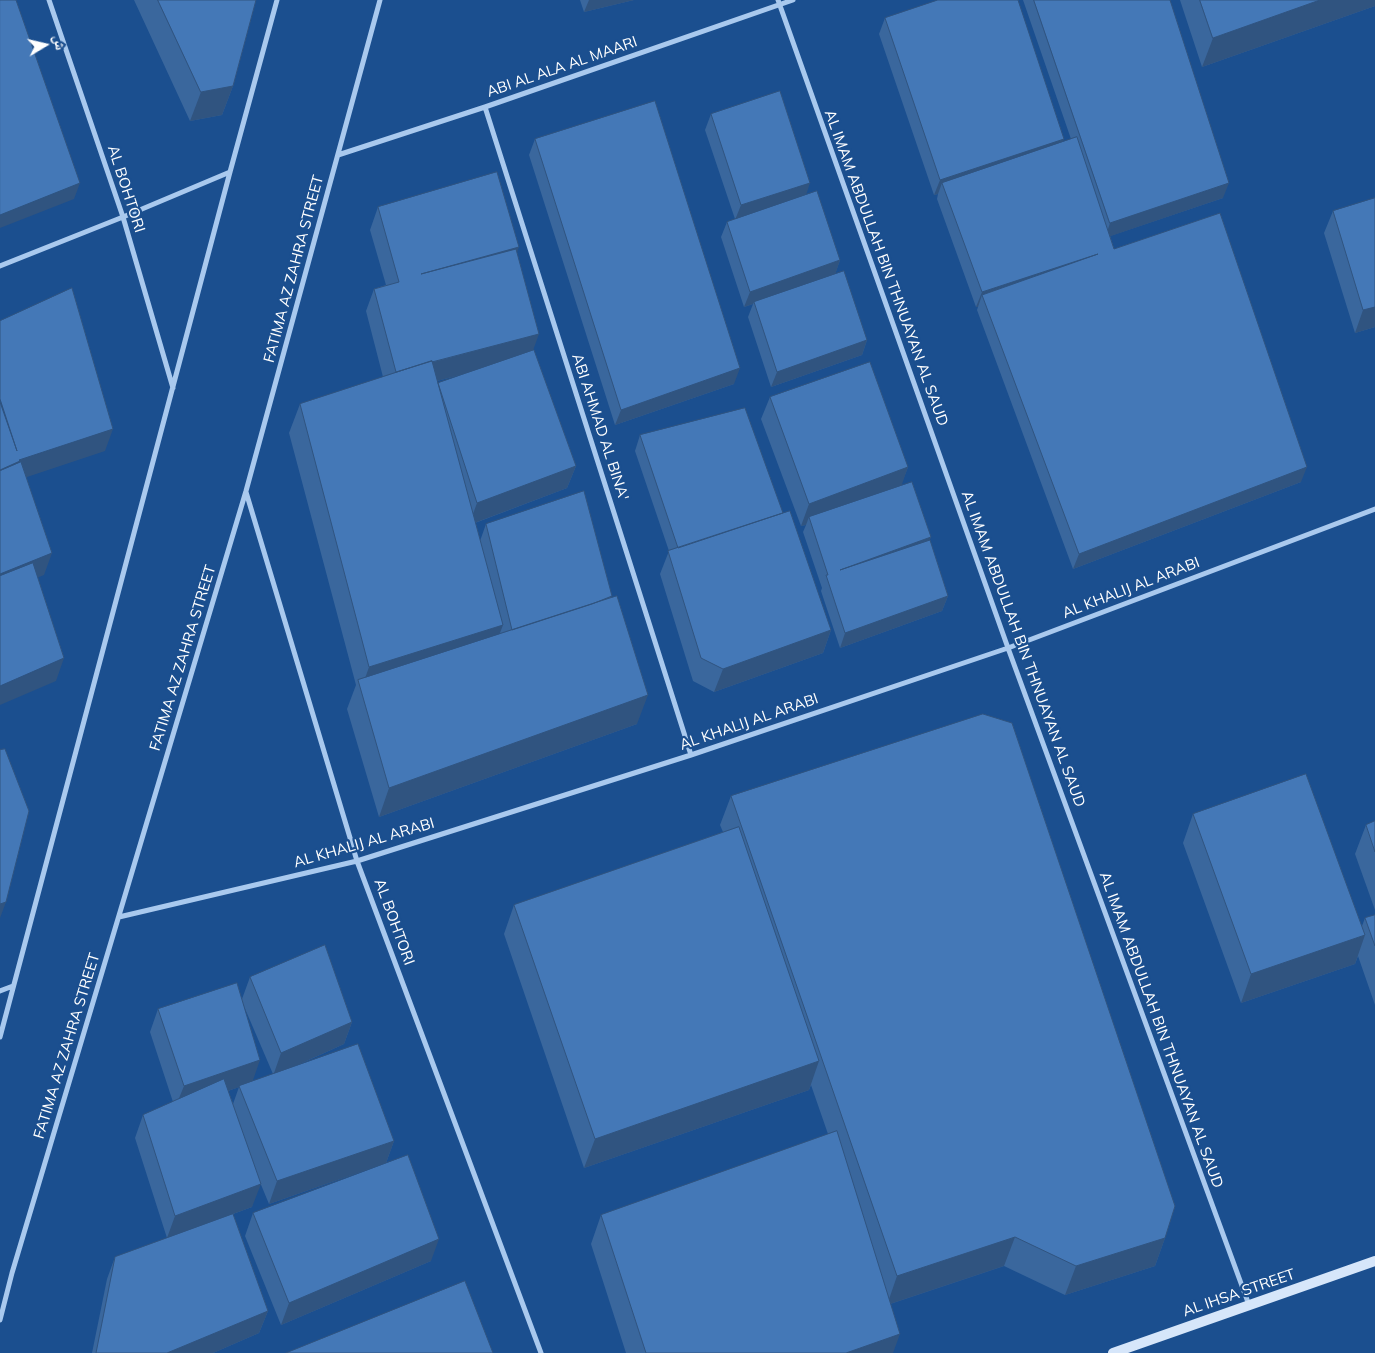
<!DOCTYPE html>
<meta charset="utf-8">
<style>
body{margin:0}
#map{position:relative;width:1375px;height:1353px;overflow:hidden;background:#1b4f8f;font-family:Mulish,"Noto Naskh Arabic",sans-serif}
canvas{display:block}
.north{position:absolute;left:20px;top:20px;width:50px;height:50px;-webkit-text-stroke:4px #1b4f8f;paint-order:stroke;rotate:81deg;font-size:14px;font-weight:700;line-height:20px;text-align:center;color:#fff}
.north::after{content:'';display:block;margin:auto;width:18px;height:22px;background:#fff;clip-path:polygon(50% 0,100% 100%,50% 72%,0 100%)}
</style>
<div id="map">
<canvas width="1375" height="1353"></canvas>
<div class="north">ش</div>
</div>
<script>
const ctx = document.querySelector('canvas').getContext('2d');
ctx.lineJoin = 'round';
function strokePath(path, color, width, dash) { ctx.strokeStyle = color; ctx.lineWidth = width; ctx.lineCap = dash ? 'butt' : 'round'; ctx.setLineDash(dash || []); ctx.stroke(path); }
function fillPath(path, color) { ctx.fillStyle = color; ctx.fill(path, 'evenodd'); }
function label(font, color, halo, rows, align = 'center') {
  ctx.font = font + ' Mulish,sans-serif'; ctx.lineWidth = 4.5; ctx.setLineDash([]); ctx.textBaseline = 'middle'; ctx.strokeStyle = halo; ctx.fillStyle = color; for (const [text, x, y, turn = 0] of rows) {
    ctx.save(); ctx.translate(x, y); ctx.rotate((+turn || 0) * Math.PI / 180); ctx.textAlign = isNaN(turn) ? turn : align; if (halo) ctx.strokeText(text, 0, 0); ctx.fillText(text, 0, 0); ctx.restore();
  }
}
strokePath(new Path2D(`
 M 49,0 L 123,217 L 173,388
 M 778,0 L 1008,648 L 1249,1305
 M 485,107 L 691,755
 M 338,155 L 485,107 L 793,0
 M 0,266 L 123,217 L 230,172
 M 246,492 L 357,861 L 541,1353
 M 119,917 L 357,861 L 691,755 L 1008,648 L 1375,509
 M 0,991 L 13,986
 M 0,1037 L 230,172 L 277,0
 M 0,1320 L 12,1273 L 246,491 L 380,0`), '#a9c9ee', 5);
strokePath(new Path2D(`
 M 1113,1353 L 1375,1261`), '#d6e6fa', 10);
fillPath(new Path2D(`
 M 134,0 L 256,0 L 233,86 L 222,115 L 190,121 Z
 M 580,0 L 634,0 L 584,12 Z
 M 1023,0 L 1170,0 L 1223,198 L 1110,236 L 1114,249 L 1301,482 L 1073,569 L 977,310 L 978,307 L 976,307 L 937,199 L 938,194 L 934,195 L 879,34 L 885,18 L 1063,142 L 1071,139 Z
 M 1180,0 L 1375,0 L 1375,6 L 1202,67 Z
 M 711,114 L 806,195 L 840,260 L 835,274 L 867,340 L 862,355 L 771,387 L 748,317 L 753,304 L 744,307 L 721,237 L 727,222 L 735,219 L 705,130 Z
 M 535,139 L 734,384 L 615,425 L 529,155 Z
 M 378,207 L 517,253 L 533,350 L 576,466 L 567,488 L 475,523 L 480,541 L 486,524 L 612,598 L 637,724 L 379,817 L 347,709 L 356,685 L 289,433 L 300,404 L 383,377 L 366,311 L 374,289 L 386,285 L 370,230 ZM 464,374 L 438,384 L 437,381 Z
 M 1333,211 L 1375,327 L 1355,333 L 1324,233 Z
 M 770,397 L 908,467 L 901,485 L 931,537 L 929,540 L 948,596 L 942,611 L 840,648 L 821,591 L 822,588 L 803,532 L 806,525 L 801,526 L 761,419 Z
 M 640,435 L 783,513 L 831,630 L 823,653 L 714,692 L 693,681 L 660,574 L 669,551 L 635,451 Z
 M 731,796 L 1165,1238 L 1155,1266 L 1065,1295 L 1004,1266 L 890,1304 L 893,1353 L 626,1353 L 591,1244 L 601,1215 L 828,1134 L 811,1085 L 809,1090 L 584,1168 L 504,934 L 514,905 L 723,832 L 720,825 Z
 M 1193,814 L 1362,926 L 1365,918 L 1375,915 L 1375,1005 L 1358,956 L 1355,964 L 1241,1003 L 1183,843 Z
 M 1375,821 L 1375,910 L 1355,854 L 1366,825 Z
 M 250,977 L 352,1022 L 344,1044 L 289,1069 L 394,1141 L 386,1163 L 269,1204 L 257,1175 L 252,1207 L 233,1214 L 268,1311 L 259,1333 L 213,1353 L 92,1353 L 107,1279 L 115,1257 L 167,1238 L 135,1138 L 143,1115 L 173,1102 L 150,1032 L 158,1009 L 242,999 ZM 243,1004 L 273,1074 L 253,1081 ZM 239,1087 L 233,1104 L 228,1091 Z
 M 253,1213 L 431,1261 L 281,1325 L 245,1236 Z`), '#3a679d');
fillPath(new Path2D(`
 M 589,0 L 634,0 L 584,12 Z
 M 1320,0 L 1375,0 L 1375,6 L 1202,67 L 1213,38 Z
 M 233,86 L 222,115 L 190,121 L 201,92 Z
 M 1064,139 L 1059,154 L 942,183 L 938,194 L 934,195 L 940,180 Z
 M 80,183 L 74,199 L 0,228 L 0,215 Z
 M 810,183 L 805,198 L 735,220 L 741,205 Z
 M 1229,183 L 1223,198 L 1105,238 L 1110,223 Z
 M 519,247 L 511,269 L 421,274 Z
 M 1098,254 L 982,295 L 978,307 L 976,307 L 982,292 Z
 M 840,260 L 835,275 L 754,302 L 753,304 L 744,307 L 750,292 Z
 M 1375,307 L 1375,327 L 1355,333 L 1363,310 Z
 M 539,334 L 531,356 L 388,394 L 396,372 Z
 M 867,340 L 862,355 L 771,387 L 777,372 Z
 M 740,368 L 734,384 L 615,425 L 621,410 Z
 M 113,429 L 105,451 L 12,482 L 0,489 L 0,470 L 19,460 Z
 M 576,466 L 567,488 L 469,525 L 477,503 Z
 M 908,467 L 900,490 L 809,517 L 806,525 L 801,526 L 809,504 Z
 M 1307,467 L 1301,482 L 1073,569 L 1079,554 Z
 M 931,537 L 925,553 L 840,570 Z
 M 52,553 L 44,575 L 0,593 L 0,574 Z
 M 948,596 L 942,611 L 840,648 L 845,633 Z
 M 503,625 L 492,654 L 361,690 L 369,667 Z
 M 831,630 L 823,653 L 714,692 L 723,669 Z
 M 64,658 L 56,681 L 0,705 L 0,686 Z
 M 648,695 L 637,724 L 379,817 L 389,788 Z
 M 6,902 L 0,918 L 0,904 Z
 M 1365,935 L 1355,964 L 1241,1003 L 1251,974 Z
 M 352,1022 L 344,1044 L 273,1076 L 281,1053 Z
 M 260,1060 L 252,1083 L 175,1108 L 184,1086 Z
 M 819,1061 L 809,1090 L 584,1168 L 595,1139 Z
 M 394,1141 L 386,1163 L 269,1204 L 277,1181 Z
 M 261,1184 L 252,1207 L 167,1238 L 175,1216 Z
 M 1015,1237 L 1004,1266 L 887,1305 L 897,1276 Z
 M 1165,1238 L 1155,1266 L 1065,1295 L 1076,1266 Z
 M 439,1239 L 431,1261 L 281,1325 L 289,1303 Z
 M 268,1311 L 259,1333 L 213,1353 L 167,1353 Z
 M 900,1334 L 893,1353 L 846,1353 Z`), '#305480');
const building = new Path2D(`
 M 0,0 L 16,0 L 80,183 L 0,215 Z
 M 158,0 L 256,0 L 233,86 L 201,92 Z
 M 938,0 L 1018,0 L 1064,139 L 940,180 L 885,18 Z
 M 1034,0 L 1170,0 L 1229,183 L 1110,223 Z
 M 1200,0 L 1320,0 L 1213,38 Z
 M 780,91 L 810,183 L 741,205 L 711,114 Z
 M 655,101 L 740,368 L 621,410 L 535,139 Z
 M 1077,137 L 1114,249 L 1220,213 L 1307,467 L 1079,554 L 982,295 L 1098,254 L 982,292 L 942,183 Z
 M 497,172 L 519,247 L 421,274 L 516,249 L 539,334 L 432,362 L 432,361 L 396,372 L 374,289 L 399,282 L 378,207 Z
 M 817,191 L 840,260 L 750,292 L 727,222 Z
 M 1375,198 L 1375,307 L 1363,310 L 1333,211 Z
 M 844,271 L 867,340 L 777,372 L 754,302 Z
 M 72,288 L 113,429 L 19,460 L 20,461 L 0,470 L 0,402 L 17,451 L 0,399 L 0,321 Z
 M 534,350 L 576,466 L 477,503 L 438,383 Z
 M 432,361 L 503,625 L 369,667 L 300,404 Z
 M 870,362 L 908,467 L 809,504 L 770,397 Z
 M 745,408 L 783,513 L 678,548 L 640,435 Z
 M 21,462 L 52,553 L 0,574 L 0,471 Z
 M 912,482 L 931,537 L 840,570 L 930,540 L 948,596 L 845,633 L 826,575 L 828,575 L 809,517 Z
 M 584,491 L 612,596 L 592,604 L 512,630 L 486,524 Z
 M 790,511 L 831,630 L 723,669 L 701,658 L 668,551 Z
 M 33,563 L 64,658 L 0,686 L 0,576 Z
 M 617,596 L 648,695 L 389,788 L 358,680 Z
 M 983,714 L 1012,723 L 1175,1206 L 1165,1238 L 1076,1266 L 1015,1237 L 897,1276 L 731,796 Z
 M 5,749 L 29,811 L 6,902 L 0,904 L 0,750 Z
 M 1306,774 L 1365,935 L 1251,974 L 1193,814 Z
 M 1375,821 L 1375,852 L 1366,825 Z
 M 739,827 L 819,1061 L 595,1139 L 514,905 Z
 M 1375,915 L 1375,946 L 1365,918 Z
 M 325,945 L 352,1022 L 281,1053 L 250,977 Z
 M 237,983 L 260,1060 L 184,1086 L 158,1009 Z
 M 358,1044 L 394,1141 L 277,1181 L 239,1086 Z
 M 224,1079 L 261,1184 L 175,1216 L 143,1115 Z
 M 837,1131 L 900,1334 L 846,1353 L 646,1353 L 601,1215 Z
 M 408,1155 L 439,1239 L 289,1303 L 253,1213 Z
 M 233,1214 L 268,1311 L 167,1353 L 96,1353 L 115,1257 Z
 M 465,1281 L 493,1353 L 286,1353 Z`);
fillPath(building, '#4478b7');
strokePath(building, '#305480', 1);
label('15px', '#fff', '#1b4f8f', [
 ["ABI AL ALA AL MAARI",562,67,-19],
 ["AL BOHTORI",126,189,72],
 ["AL IMAM ABDULLAH BIN THNUAYAN AL SAUD",886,268,70],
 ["FATIMA AZ ZAHRA STREET",294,269,-75],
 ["ABI AHMAD AL BINA'",600,427,72],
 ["AL KHALIJ AL ARABI",1131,588,-21],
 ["AL IMAM ABDULLAH BIN THNUAYAN AL SAUD",1023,649,70],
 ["FATIMA AZ ZAHRA STREET",183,658,-73],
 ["AL KHALIJ AL ARABI",749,722,-19],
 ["AL KHALIJ AL ARABI",364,843,-16],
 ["AL BOHTORI",394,922,70],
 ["AL IMAM ABDULLAH BIN THNUAYAN AL SAUD",1161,1030,70],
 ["FATIMA AZ ZAHRA STREET",67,1046,-73],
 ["AL IHSA STREET",1239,1293,-19]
]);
</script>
